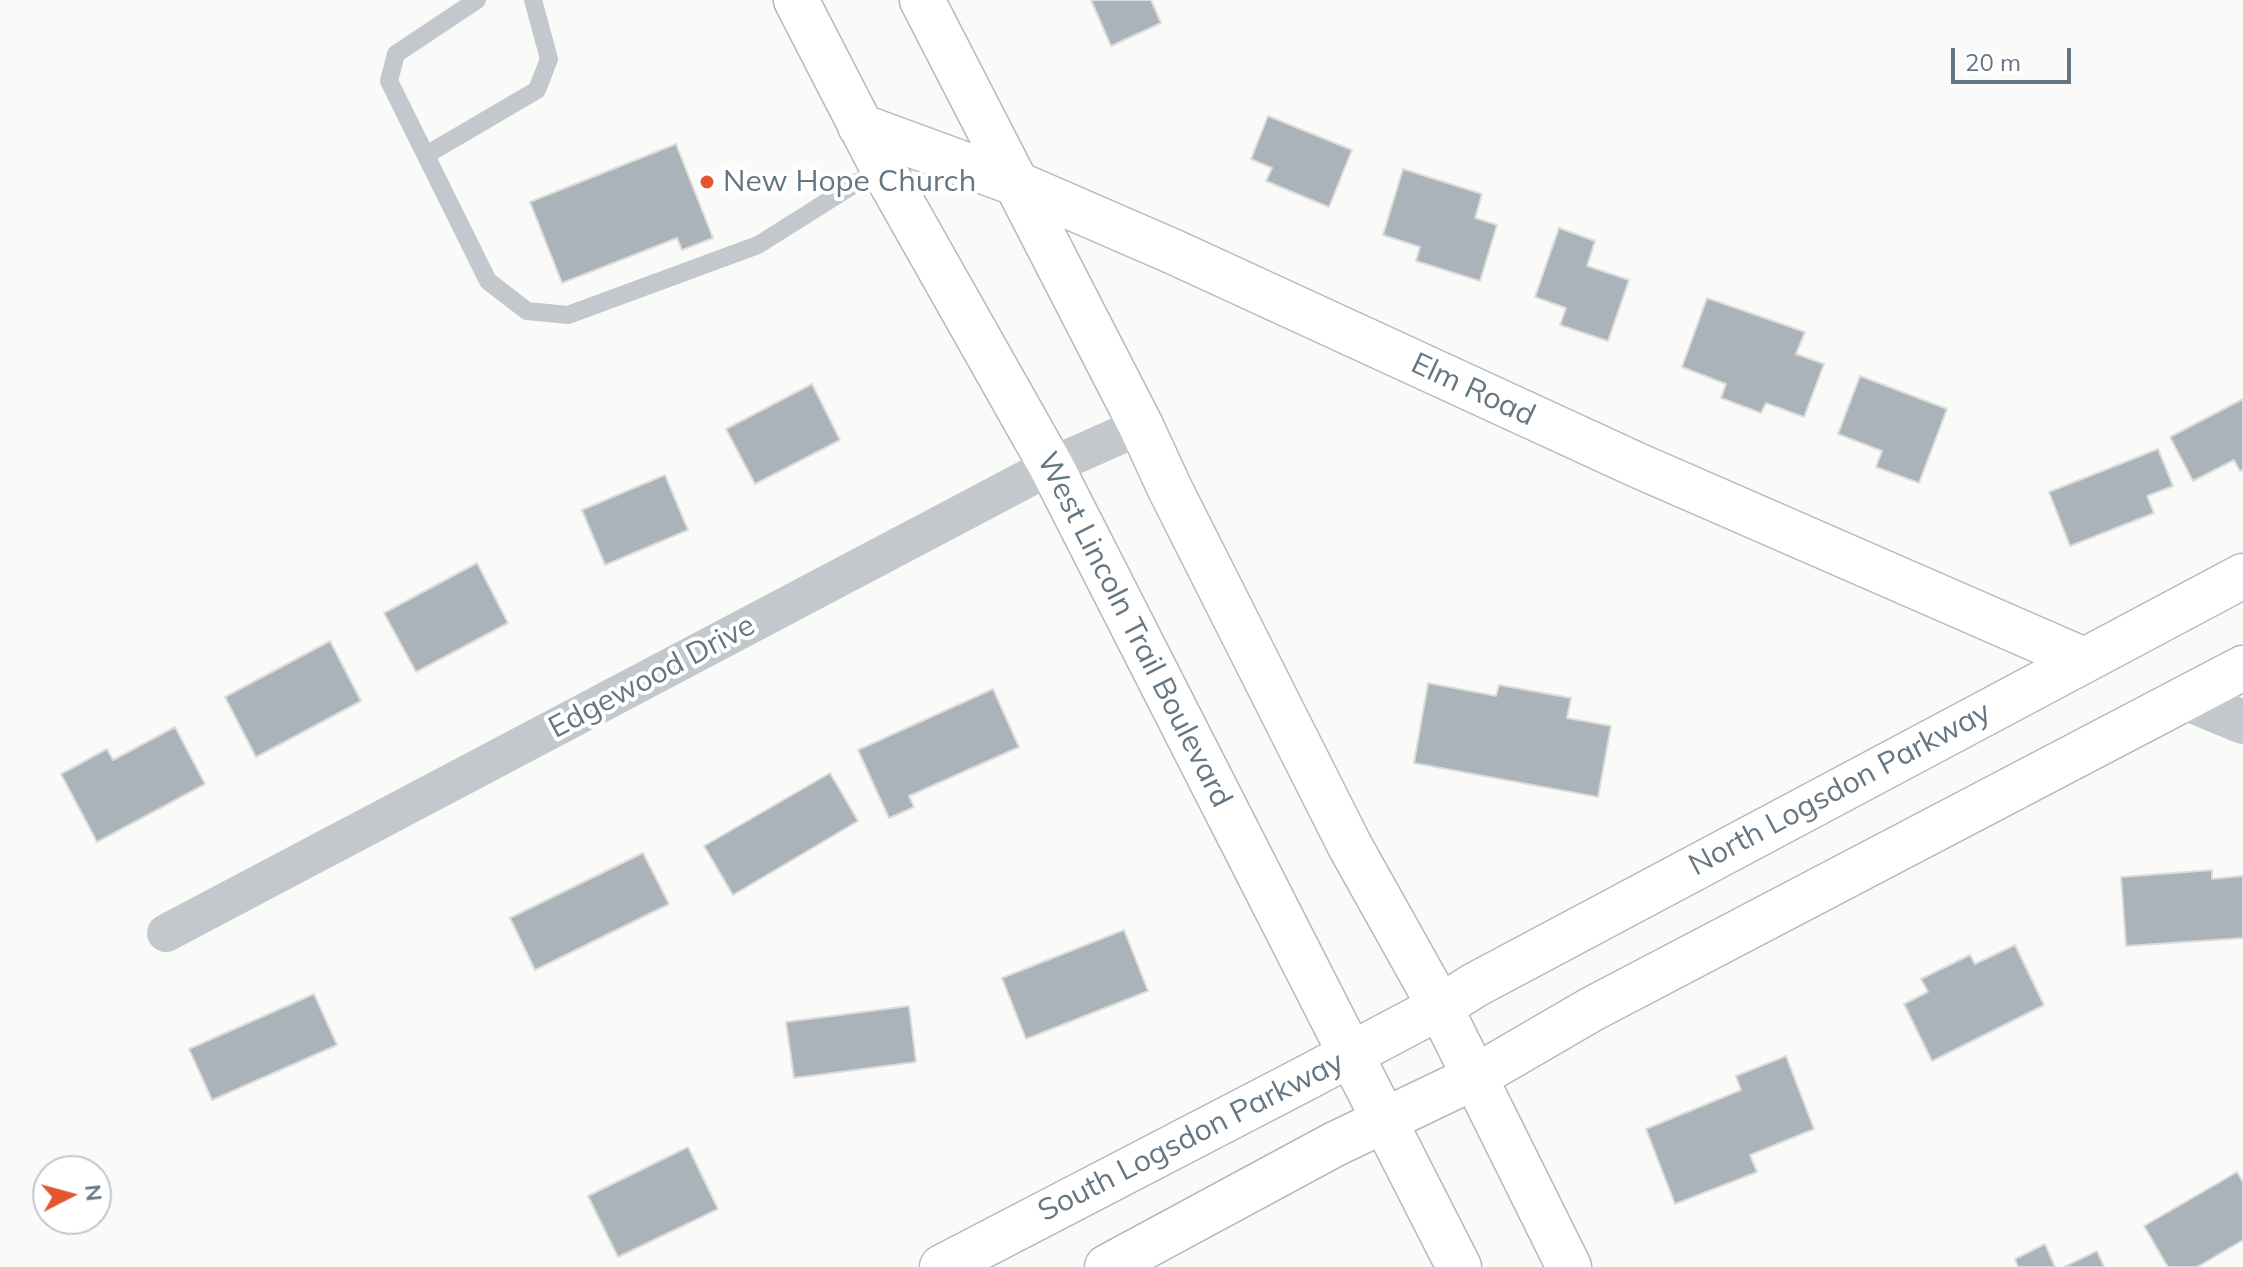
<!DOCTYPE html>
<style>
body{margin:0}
#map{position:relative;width:2243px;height:1267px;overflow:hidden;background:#fafaf8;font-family:Mulish,sans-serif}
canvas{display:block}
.north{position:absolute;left:32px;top:1155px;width:80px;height:80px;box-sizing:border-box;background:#fff;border:2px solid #c1c8cd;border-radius:50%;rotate:84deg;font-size:22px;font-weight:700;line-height:32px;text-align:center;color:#657683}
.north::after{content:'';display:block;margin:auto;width:28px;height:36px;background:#e4572e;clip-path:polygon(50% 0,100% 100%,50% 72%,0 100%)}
.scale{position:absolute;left:1951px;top:48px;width:120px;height:36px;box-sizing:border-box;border:4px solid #657683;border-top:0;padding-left:10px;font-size:24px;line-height:28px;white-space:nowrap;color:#657683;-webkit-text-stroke:6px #fff;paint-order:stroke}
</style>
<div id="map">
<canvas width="2243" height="1267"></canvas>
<div class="north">N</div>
<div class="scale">20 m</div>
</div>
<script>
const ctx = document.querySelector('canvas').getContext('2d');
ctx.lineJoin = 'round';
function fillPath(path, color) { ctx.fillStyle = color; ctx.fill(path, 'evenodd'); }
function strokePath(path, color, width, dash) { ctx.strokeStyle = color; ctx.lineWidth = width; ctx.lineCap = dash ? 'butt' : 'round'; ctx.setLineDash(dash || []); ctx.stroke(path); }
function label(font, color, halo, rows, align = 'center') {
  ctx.font = font + ' Mulish,sans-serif'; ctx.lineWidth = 8; ctx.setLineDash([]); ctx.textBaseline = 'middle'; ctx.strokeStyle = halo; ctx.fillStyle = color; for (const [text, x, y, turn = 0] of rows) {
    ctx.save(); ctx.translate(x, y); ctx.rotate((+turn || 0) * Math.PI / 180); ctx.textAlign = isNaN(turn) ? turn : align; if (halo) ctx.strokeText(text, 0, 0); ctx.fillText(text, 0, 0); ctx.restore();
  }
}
const building = new Path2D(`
 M 1091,0 L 1151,0 L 1161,23 L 1111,46 Z
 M 1268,116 L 1352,150 L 1329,207 L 1266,181 L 1272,168 L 1251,159 Z
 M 676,144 L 713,238 L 682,250 L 677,238 L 562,283 L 530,202 Z
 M 1403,169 L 1482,194 L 1475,218 L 1497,225 L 1480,281 L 1416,261 L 1420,247 L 1383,235 Z
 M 1559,228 L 1595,241 L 1587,266 L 1629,280 L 1608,341 L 1560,325 L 1566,308 L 1535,297 Z
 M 1707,298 L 1805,332 L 1796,354 L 1824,364 L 1804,417 L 1766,403 L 1761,413 L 1721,398 L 1726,384 L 1682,367 Z
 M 1860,376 L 1947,409 L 1919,483 L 1876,467 L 1882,451 L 1838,434 Z
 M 812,384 L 840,440 L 755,484 L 726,429 Z
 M 2243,399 L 2243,470 L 2240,471 L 2234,460 L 2193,481 L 2170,437 Z
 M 2158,449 L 2173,486 L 2147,496 L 2154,513 L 2070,546 L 2049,492 Z
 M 665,475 L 688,530 L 605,565 L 582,510 Z
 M 477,563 L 508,623 L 416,672 L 384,613 Z
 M 330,641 L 361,701 L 256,757 L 225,697 Z
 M 1428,683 L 1496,696 L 1499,685 L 1571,698 L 1567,718 L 1611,726 L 1598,797 L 1414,763 Z
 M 993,689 L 1019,747 L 909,796 L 914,807 L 889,818 L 858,750 Z
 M 175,727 L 205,784 L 97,842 L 61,774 L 107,749 L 113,760 Z
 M 830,773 L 858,821 L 733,895 L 704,846 Z
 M 643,853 L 669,904 L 535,970 L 510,918 Z
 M 2212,870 L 2212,879 L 2243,876 L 2243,938 L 2126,946 L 2121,877 Z
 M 1124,930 L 1148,991 L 1026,1039 L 1002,978 Z
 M 2015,945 L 2044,1005 L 1932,1061 L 1904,1004 L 1928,992 L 1921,979 L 1970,955 L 1975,964 Z
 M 314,994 L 337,1045 L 212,1100 L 189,1049 Z
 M 909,1006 L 916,1062 L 794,1078 L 786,1022 Z
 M 1786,1056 L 1814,1129 L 1750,1155 L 1757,1172 L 1675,1204 L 1646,1129 L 1741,1090 L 1736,1076 Z
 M 688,1147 L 718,1209 L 618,1257 L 588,1196 Z
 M 2237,1172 L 2243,1182 L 2243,1240 L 2197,1267 L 2168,1267 L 2144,1226 Z
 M 2045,1244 L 2055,1267 L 2018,1267 L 2015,1259 Z
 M 2097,1251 L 2104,1267 L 2064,1267 Z`);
fillPath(building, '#aab3b9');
strokePath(building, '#dcdcda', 2);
const secondary = new Path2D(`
 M 796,0 L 882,167 L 1051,466 L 1459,1267
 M 922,0 L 1141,426 L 1170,489 L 1350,846 L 1440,1007 L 1569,1267
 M 860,126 L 1015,183 L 1174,252 L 1637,465 L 2084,660
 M 942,1267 L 1304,1079 L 1440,1007 L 1475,985 L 2243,576
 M 1107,1267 L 1335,1144 L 1475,1077 L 1592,1009 L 2243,668`);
strokePath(secondary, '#b3babf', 47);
strokePath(new Path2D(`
 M 477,0 L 396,54 L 389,81 L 488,281 L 527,311 L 568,315 L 758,245 L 882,167
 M 426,155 L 537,90 L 549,59 L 533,0`), '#c3c8cc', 18);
strokePath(new Path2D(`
 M 166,933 L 1051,466 L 1141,426`), '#c3c8cc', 38);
strokePath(new Path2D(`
 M 2185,698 L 2243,722`), '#c3c8cc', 44);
strokePath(secondary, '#fff', 44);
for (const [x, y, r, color] of [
 [707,182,8,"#e4572e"]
]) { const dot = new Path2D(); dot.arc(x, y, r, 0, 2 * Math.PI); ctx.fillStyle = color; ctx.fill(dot); strokePath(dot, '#fff', 3); }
label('30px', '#657683', '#fff', [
 ["New Hope Church",723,182]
], 'left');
label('30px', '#657683', '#fff', [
 ["Elm Road",1473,390,25],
 ["West Lincoln Trail Boulevard",1134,630,63],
 ["Edgewood Drive",652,677,-28],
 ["North Logsdon Parkway",1840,789,-28],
 ["South Logsdon Parkway",1191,1137,-27]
]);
</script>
